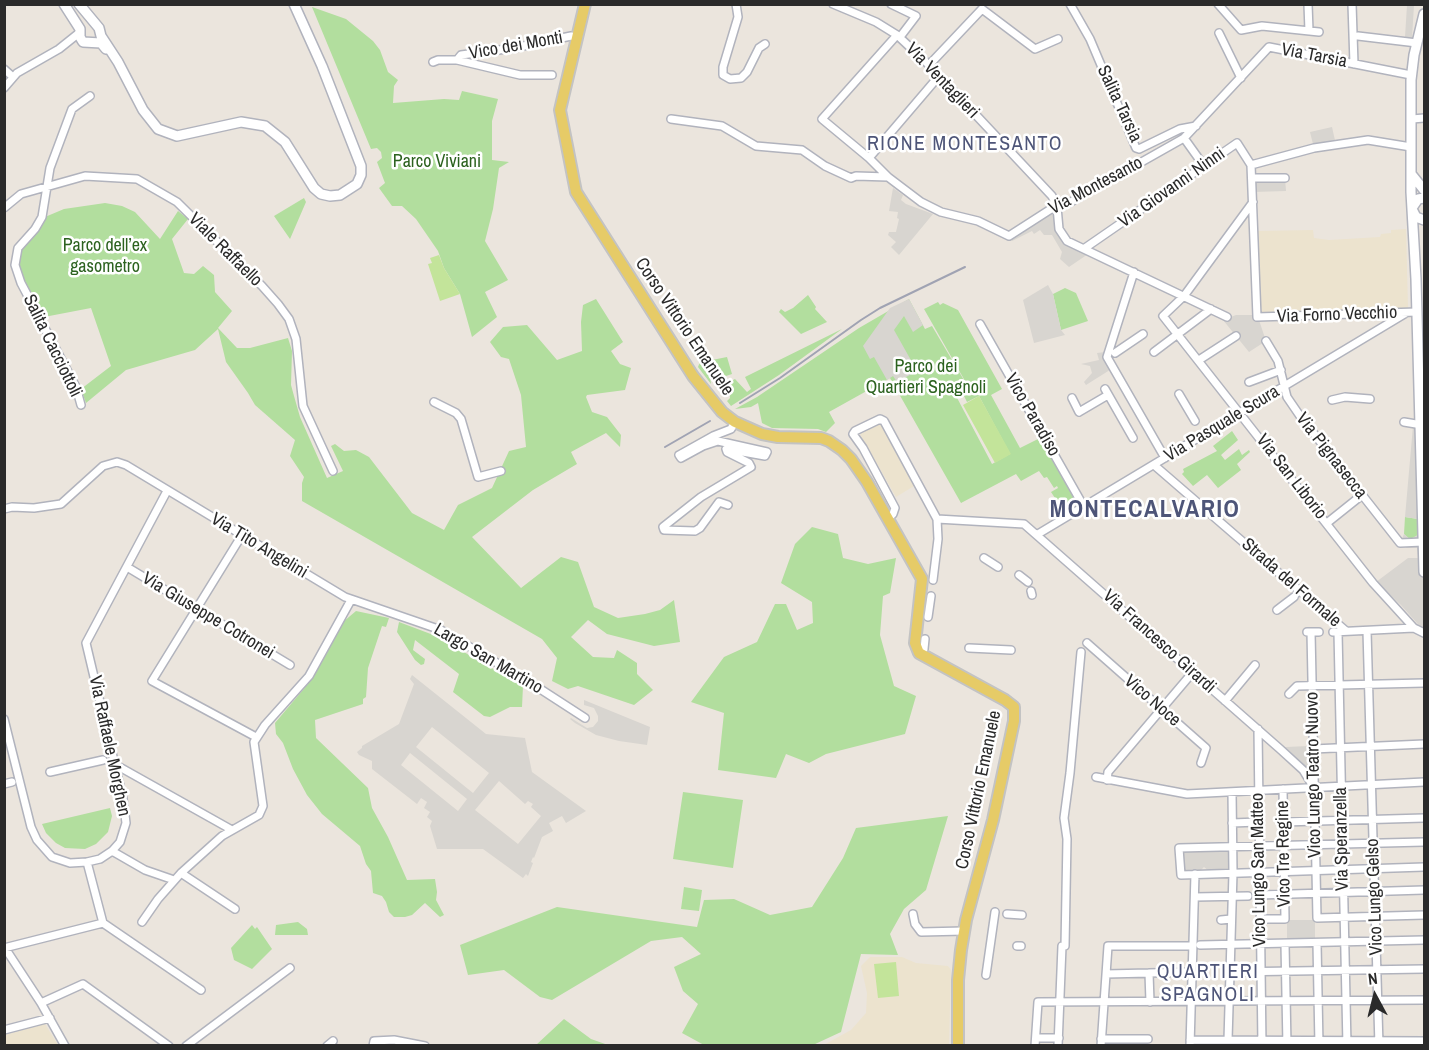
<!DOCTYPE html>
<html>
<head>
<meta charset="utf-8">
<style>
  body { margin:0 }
  #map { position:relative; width:1429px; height:1050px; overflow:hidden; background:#ebe5dd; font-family:"Archivo Narrow",sans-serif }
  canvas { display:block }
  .frame { position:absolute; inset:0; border:6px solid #2a2a2a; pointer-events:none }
  .north { position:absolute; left:1345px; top:966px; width:60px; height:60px; -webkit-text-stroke:4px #fff; paint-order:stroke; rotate:353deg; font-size:16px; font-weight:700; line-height:24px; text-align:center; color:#2a2a2a }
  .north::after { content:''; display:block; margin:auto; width:21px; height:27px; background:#2a2a2a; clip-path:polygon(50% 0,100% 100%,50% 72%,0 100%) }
</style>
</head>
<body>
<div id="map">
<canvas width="1429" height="1050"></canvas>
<div class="frame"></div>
<div class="north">N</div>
</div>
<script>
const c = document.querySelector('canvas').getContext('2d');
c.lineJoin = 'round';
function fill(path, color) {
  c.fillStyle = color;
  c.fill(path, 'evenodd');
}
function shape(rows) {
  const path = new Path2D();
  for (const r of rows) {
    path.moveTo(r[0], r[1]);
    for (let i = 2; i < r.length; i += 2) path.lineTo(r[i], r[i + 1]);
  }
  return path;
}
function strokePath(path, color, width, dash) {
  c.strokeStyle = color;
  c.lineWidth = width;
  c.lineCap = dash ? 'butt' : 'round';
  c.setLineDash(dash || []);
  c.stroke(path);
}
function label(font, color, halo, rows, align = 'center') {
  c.font = font + ' "Archivo Narrow",sans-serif';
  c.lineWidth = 5;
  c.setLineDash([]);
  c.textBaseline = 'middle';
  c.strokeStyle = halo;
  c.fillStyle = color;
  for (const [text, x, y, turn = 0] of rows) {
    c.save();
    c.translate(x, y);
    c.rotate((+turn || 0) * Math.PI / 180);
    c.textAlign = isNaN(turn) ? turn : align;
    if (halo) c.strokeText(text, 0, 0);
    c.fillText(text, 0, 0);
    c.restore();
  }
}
const education = shape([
  [1406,229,1408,308,1259,313,1258,231,1313,230,1314,238,1329,240,1380,237,1381,234,1391,233,1391,230],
  [880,423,914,486,896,497,860,434],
  [870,957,902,957,916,963,948,966,951,970,949,1045,822,1046,851,1030,866,1013,867,993,861,966],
  [45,1024,58,1045,5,1045,5,1035]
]);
const green = shape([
  [312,7,346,19,373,41,380,50,388,72,398,80,394,86,393,103,444,99,459,100,462,91,498,99,492,121,492,160,509,162,499,168,493,209,485,241,508,280,485,292,497,317,472,337,460,294,444,268,438,251,416,219,402,206,392,206,379,188,385,183,377,162,382,158,381,152,377,148,371,149],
  [304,198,306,202,290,239,274,216],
  [105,203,122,206,135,212,160,239,178,211,188,219,172,239,184,273,194,274,203,266,214,275,215,292,232,311,218,328,237,348,250,348,288,338,292,351,291,385,294,396,300,417,327,478,343,471,331,446,335,444,344,451,356,450,369,457,412,513,444,530,458,505,492,488,509,451,526,447,521,395,509,359,501,357,490,342,503,327,527,325,557,360,582,351,581,322,583,305,596,299,623,342,611,351,620,364,631,368,625,390,587,395,586,397,592,412,607,417,621,435,620,447,606,433,571,452,577,464,533,490,472,537,521,588,561,557,578,562,594,607,618,618,645,614,660,610,674,600,680,642,654,646,607,634,588,620,571,637,593,657,614,658,617,650,637,663,637,674,653,690,634,705,578,686,568,689,552,681,557,658,542,639,302,501,302,483,304,477,290,456,295,440,255,405,248,393,226,362,218,329,195,350,126,370,86,403,81,389,111,366,91,308,44,317,25,281,18,262,20,249,45,217,64,209],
  [1065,288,1076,293,1088,321,1061,330,1053,294],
  [808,295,816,307,815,309,827,322,801,334,779,312,781,309,785,312,793,308],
  [909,299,925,329,932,326,968,387,955,394,992,464,1010,454,979,396,967,402,962,392,969,388,924,309,938,302,940,305,943,303,958,310,1002,389,991,395,1020,448,1040,438,1075,500,1061,507,1051,492,1058,488,1057,486,1054,488,1047,477,1044,478,1039,471,1021,481,1016,474,961,503,890,378,829,412,835,423,826,432,818,429,772,428,762,423,758,403,751,407,735,409,757,397,859,328],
  [842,329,779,375,731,406,727,401,730,398,729,382,735,379,747,392,751,389,745,377],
  [702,357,707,361,727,357,732,374,726,376,713,365,709,369,711,384,698,367],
  [1232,431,1238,440,1221,455,1225,460,1239,449,1242,455,1249,450,1250,452,1237,464,1241,470,1218,488,1207,475,1193,486,1182,474,1184,472,1183,469,1217,451,1213,446],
  [1405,517,1418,519,1418,535,1410,540,1404,534],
  [812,527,838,534,843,558,868,564,896,558,890,593,883,596,880,635,894,686,916,696,905,734,826,754,809,763,786,754,776,778,718,770,724,713,691,702,724,657,757,642,775,604,786,604,797,630,813,623,812,602,781,583,795,544],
  [356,611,389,618,386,627,382,626,368,668,366,697,363,699,363,704,315,720,316,738,368,788,372,808,388,837,407,880,435,879,437,892,436,900,444,915,440,917,425,903,412,915,405,917,394,917,389,912,386,902,382,896,373,893,371,871,366,864,360,846,322,814,307,795,293,769,283,743,276,734,275,723,307,685,343,622],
  [399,622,436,636,523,686,522,707,510,707,490,717,484,716,453,692,459,674,415,640,413,650,425,659,424,664,421,665,415,660,397,632],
  [683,792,743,800,733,868,673,859],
  [110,808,112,816,108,832,96,844,85,849,65,848,56,843,46,833,42,824],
  [948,816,926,890,904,909,890,934,898,955,861,954,841,1032,813,1045,704,1045,682,1033,698,1004,683,991,674,967,701,954,682,937,651,941,552,1000,540,997,504,970,468,975,460,945,557,907,697,927,704,900,734,899,770,915,812,907,843,858,856,828],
  [684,887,702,890,699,911,681,909],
  [298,922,307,929,308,935,275,935,276,925],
  [252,925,255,929,257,927,272,949,252,969,234,960,231,948],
  [564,1019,591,1039,608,1045,536,1045]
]);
const pitch = shape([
  [439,255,444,268,460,294,440,301,428,264,432,263,430,258],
  [979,396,1011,454,995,463,963,405],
  [896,962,899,996,878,998,874,964]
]);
const plaza = shape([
  [1407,5,1414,5,1412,38,1405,37],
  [1332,127,1336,145,1314,148,1310,132],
  [1252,178,1285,178,1286,191,1253,192],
  [893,188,903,195,901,200,906,204,933,214,899,255,891,247,896,242,888,235,889,232,896,232,899,219,897,218,898,212,889,211],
  [1051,209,1058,218,1062,236,1091,252,1069,267,1060,259,1062,252,1052,235,1044,235,1040,230,1034,234,1032,231,1012,241,1009,236],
  [1048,285,1053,294,1061,330,1065,335,1034,343,1023,300],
  [909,299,923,325,913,332,904,316,894,330,917,371,897,382,893,376,887,380,874,357,870,359,863,346,890,308],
  [1236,315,1254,315,1259,320,1266,341,1249,352,1223,320],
  [1105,352,1113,368,1086,385,1084,382,1092,373,1090,366,1081,364,1099,360,1097,353],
  [1415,425,1418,519,1405,517,1413,426],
  [1422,516,1424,516,1424,631,1401,605,1376,582,1408,558,1418,558,1417,548,1407,548,1400,543,1404,534,1410,539,1418,535],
  [412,675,486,734,525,738,532,772,586,811,566,823,562,816,549,823,553,831,542,837,534,858,533,857,531,862,533,863,528,876,526,874,523,878,483,849,437,849,430,826,432,821,427,817,430,812,424,808,427,802,421,798,417,804,372,769,372,761,359,755,357,752,362,748,362,746,399,724,414,684,410,679],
  [432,727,489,773,473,793,416,747],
  [410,753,467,799,458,811,401,765],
  [499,781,525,804,528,801,533,804,531,807,541,816,518,844,475,810],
  [584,700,650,727,647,745,619,741,596,735,575,723,570,719,571,718,587,728,593,727,598,721,598,716,594,708,584,705],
  [1309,746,1309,781,1280,749,1286,747],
  [1183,850,1229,850,1229,871,1210,872,1204,867,1199,872,1195,872,1195,870,1187,870,1186,873,1183,873],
  [1287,920,1315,920,1315,942,1287,942]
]);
const street = shape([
  [736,4,738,17,723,67,723,75,730,79,741,78,747,72,759,48,765,44],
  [833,4,876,22,897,35,929,65,1052,196,1057,207,1059,229,1067,241,1227,317],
  [891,4,916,16,900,37],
  [1070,4,1090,39,1136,148,1139,149,1180,129,1196,126],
  [1218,4,1241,30,1262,26,1319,32],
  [1308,4,1309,31],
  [1352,4,1354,64],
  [1219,33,1241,78],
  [897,35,822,119,869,158,888,177,921,202,941,212,978,221,1009,236,1051,209,1069,203,1184,138,1269,47,1411,75],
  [1358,36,1417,43],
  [457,60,461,55,514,48,571,36,577,37],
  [433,62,438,60,457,60,520,75,552,75],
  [929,65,982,9,1035,49,1058,39],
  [4,69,13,77],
  [4,88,17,73,59,49,79,33],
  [671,119,722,126,756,146,802,150,825,166,851,178,856,176,888,177],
  [1412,119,1424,118],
  [1184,138,1204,166],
  [869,158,939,76],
  [1251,165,1314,148,1368,140,1411,147],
  [1252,178,1285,178],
  [1253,202,1184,296,1163,316,1373,583,1414,628,1424,633],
  [4,208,21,194,85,176,137,179,177,202,262,286,278,304,289,319,296,339,303,406,333,471],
  [1085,248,1237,143,1251,165,1257,317,1417,312],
  [1134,272,1107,357,1165,458],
  [980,324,1084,507],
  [1266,341,1278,361,1287,397,1300,416,1400,543,1423,542],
  [1154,352,1211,309],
  [1115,353,1143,334],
  [1199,360,1236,336],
  [1249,382,1281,370],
  [1105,389,1133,438],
  [1179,394,1195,421],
  [1072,398,1079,412,1108,395],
  [1332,400,1345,397,1370,399],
  [434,402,456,413,461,419,478,477,501,471],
  [81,405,76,387,21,283,15,265,18,248,35,229,42,217,50,168,72,109,90,96],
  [1404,422,1422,425],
  [1154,465,1346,631],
  [728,505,719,502,700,528,695,531,664,530,663,527,701,497,751,467,749,463,727,452,726,449,765,456,767,452,718,441,703,446,681,458,679,455,713,436,731,429,735,422],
  [4,509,12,507,34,508,61,504,103,466,117,462,126,465,345,597,441,630,531,683,585,718],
  [888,518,893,514,895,508,863,448,853,434,855,431,880,419,884,421,937,519,938,539,933,580],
  [937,519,1024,524,1280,749,1303,770,1314,788],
  [1327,523,1362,495],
  [1038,534,1406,313],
  [242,535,152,681,256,737],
  [984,558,998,567],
  [127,567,290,665],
  [1019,575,1028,582],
  [1031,591,1032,595],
  [1277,610,1294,597],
  [928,617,931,596],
  [1367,631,1379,1046],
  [1307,632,1319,632],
  [1311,632,1317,918,1424,915],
  [1333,632,1414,628],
  [1338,632,1347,1046],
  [1087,643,1206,748,1201,763],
  [969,648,1011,650],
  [924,649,925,639],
  [1289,694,1297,686,1424,683],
  [1225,701,1255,665],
  [4,719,31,827,37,840,52,857,70,863,87,862,100,859,112,851,120,842,126,823,123,799,86,643,167,491],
  [1258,729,1262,1046],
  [1313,749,1424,744],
  [116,765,232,830],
  [50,772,103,760],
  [1096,777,1187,794,1424,782],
  [1107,780,1108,772,1193,672],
  [4,784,12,782],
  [1283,822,1424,818],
  [1232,823,1258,822],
  [1424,842,1179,848,1181,875,1424,867],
  [112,851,145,870,174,880],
  [87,862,103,923,201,990],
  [181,873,235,909],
  [1259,895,1424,890],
  [1195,897,1248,896],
  [913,914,915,924,921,932,964,931],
  [1007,914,1022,915],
  [1260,919,1285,919,1283,789],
  [1221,920,1231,919],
  [142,922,158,899,181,873,222,836,259,815,263,806,254,742,265,725,309,676,351,600],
  [1317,943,1319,1046],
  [1285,944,1287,1046],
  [1200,945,1424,940],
  [1017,946,1021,946],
  [4,948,103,923],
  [5,948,41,1003,65,1046],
  [1230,972,1424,969],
  [1149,973,1150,1002],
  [1106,974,1192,972],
  [986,975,995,912],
  [41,1003,83,984,169,1046],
  [4,1030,50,1018],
  [1036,1038,1059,1038],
  [1101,1039,1148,1039],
  [1190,1040,1424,1041],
  [1228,1040,1233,873,1232,792],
  [186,1046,290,968],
  [327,1046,333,1041],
  [373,1046,374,1041,394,1040,425,1046],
  [1035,1046,1038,1002,1424,1000],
  [1058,1046,1062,946,1065,946,1067,839,1064,818,1070,773,1081,652],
  [1101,1046,1108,946,1193,946],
  [1190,1046,1195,874]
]);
const secondary = shape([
  [64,4,80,29,80,37,83,42,101,43,106,49],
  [79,4,99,28,101,36,118,62,143,110,158,129,177,136,241,122,265,126,285,142,314,188,321,194,330,196,340,195,357,184,361,175,361,166,322,66,294,4],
  [1424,14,1414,55,1411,80,1411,192,1416,279,1424,572],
  [1412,175,1424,190],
  [1412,208,1418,199,1424,198],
  [1413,211,1416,217,1424,220]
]);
const primary = shape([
  [585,4,560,110,576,192,693,376,722,412,735,422,762,434,778,437,821,438,829,441,842,450,851,459,867,482,922,579,915,643,919,653,1005,700,1014,707,1014,721,993,820,966,920,961,950,958,980,958,1046]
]);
const rail = shape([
  [740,403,780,378,861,320,880,308,965,267],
  [665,447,710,421]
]);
const streetNames = [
  ["Vico dei Monti",516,46,-10],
  ["Via Tarsia",1314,56,11],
  ["Via Ventaglieri",942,81,46],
  ["Salita Tarsia",1119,104,65],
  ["Via Montesanto",1096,186,-28],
  ["Via Giovanni Ninni",1172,188,-35],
  ["Viale Raffaello",225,250,45],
  ["Via Forno Vecchio",1337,315,-2],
  ["Corso Vittorio Emanuele",684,327,56],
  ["Salita Cacciottoli",52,346,64],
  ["Vico Paradiso",1032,415,60],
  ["Via Pasquale Scura",1222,424,-31],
  ["Via Pignasecca",1331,456,52],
  ["Via San Liborio",1291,477,52],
  ["Via Tito Angelini",259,546,31],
  ["Strada del Formale",1291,583,41],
  ["Via Giuseppe Cotronei",208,616,31],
  ["Via Francesco Girardi",1159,642,42],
  ["Largo San Martino",488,659,30],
  ["Vico Noce",1152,701,41],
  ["Via Raffaele Morghen",109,746,78],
  ["Vico Lungo Teatro Nuovo",1314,775,-91],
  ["Corso Vittorio Emanuele",979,790,-78],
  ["Via Speranzella",1342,839,-91],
  ["Vico Tre Regine",1284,854,-91],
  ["Vico Lungo San Matteo",1259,870,-91],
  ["Vico Lungo Gelso",1375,897,-92]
];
const parkNames = [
  ["Parco Viviani",437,162],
  ["Parco dell’ex",105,246],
  ["gasometro",105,267],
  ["Parco dei",926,367],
  ["Quartieri Spagnoli",926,388]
];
const neighbourhoodNames = [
  ["RIONE MONTESANTO",965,145],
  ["QUARTIERI",1208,973],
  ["SPAGNOLI",1208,996]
];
const districtNames = [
  ["MONTECALVARIO",1145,511]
];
fill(education, '#ece3ce');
fill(green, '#b2de9e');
fill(pitch, '#c3e49a');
fill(plaza, '#d8d5d0');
strokePath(street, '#b1b3bd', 10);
strokePath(secondary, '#b1b3bd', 12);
strokePath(primary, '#c3c3c3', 14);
strokePath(street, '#fff', 7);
strokePath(secondary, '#fff', 9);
strokePath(primary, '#e6cb67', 10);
strokePath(rail, '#a0a3b3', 2);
label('18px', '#2a2a2a', '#fff', streetNames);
label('18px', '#2c621f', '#fff', parkNames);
c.letterSpacing = '1.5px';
label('20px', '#4e5578', '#fff', neighbourhoodNames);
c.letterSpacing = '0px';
c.letterSpacing = '1.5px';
label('bold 24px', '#4e5578', '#fff', districtNames);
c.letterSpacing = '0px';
</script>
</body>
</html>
